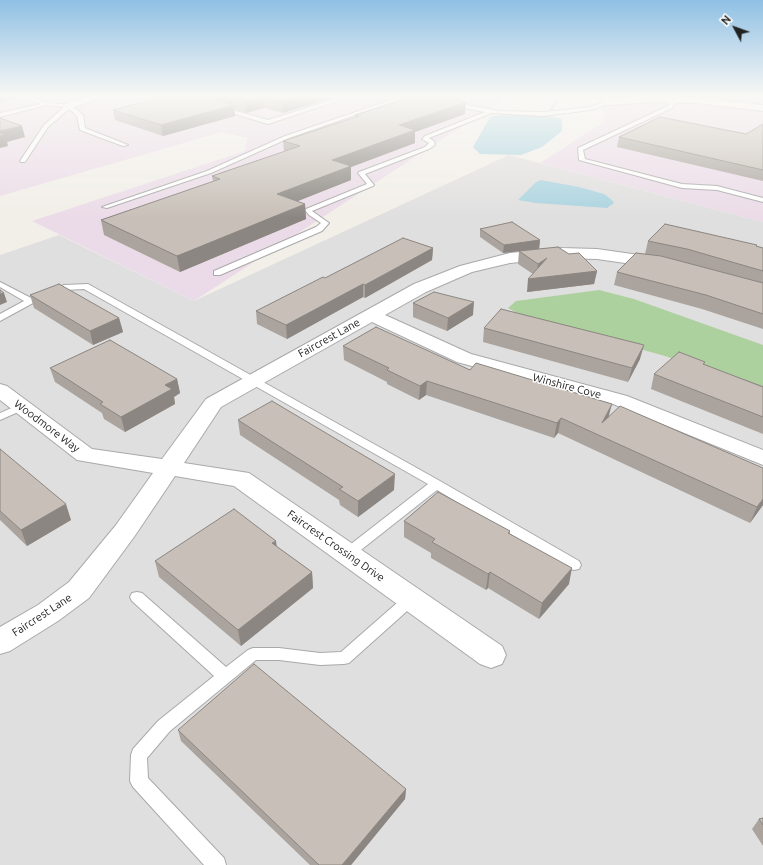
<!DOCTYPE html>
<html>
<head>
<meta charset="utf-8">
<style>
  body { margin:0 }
  #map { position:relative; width:763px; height:865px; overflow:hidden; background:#f2efe9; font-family:Ubuntu,sans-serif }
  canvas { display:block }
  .north { position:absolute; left:715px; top:8px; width:40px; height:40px; -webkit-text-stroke:3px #fff; paint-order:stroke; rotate:311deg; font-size:11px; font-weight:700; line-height:16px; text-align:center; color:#222 }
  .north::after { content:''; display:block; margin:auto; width:14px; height:18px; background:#222; clip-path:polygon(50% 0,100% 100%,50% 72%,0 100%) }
</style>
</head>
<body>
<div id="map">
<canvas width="763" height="865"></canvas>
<div class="north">N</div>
</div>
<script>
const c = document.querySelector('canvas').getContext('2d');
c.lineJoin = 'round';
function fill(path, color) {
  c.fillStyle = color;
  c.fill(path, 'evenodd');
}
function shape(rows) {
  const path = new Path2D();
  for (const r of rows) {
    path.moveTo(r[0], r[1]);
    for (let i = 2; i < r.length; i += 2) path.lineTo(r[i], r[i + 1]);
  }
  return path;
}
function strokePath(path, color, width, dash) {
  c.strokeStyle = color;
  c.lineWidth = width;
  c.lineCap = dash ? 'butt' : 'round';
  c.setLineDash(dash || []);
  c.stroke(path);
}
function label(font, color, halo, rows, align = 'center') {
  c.font = font + ' Ubuntu,sans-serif';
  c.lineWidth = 3;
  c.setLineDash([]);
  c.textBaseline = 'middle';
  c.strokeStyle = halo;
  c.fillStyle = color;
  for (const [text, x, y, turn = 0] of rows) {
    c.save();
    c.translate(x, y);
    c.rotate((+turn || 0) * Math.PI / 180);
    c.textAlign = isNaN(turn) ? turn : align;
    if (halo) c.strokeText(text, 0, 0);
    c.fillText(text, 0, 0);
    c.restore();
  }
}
const residential = shape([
  [509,155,763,222,763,865,0,865,0,255,59,235,194,301]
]);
const industrial = shape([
  [0,97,507,97,194,301,32,221,245,151,247,138,222,132,0,196],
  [601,97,763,97,763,222,540,163,604,122]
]);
const forest = shape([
  [599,290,634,299,763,345,763,390,665,356,524,317,508,308,516,301]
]);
const water = shape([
  [499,115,545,115,562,119,562,131,542,147,521,155,480,154,473,147,490,117],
  [541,180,579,187,604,194,612,200,614,203,607,208,536,203,518,200,536,182]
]);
const stream = shape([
  [557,97,561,97,552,111,546,116,544,116,544,114,550,109,557,97]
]);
const lane = shape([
  [25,97,31,97,48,103,71,105,83,115,85,128,128,145,123,146,80,130,77,116,69,109,48,127,25,162,21,162,20,161,44,125,64,107,46,105,0,117,0,113,41,104,25,97],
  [342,97,349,97,268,124,219,109,222,107,268,120,342,97],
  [400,97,417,97,404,98,289,138,211,173,107,208,102,207,207,171,285,136,400,97],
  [458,97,467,97,472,99,462,104,499,111,543,112,590,107,605,101,605,99,607,97,612,97,610,99,610,103,591,110,543,116,492,113,429,138,434,141,435,145,429,149,365,174,374,185,373,186,312,211,329,223,322,231,220,275,214,275,214,271,316,227,321,223,309,215,305,210,306,209,367,184,358,173,359,172,425,147,429,143,422,139,425,136,485,112,449,105,449,103,456,103,465,99,458,97],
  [672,99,676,100,672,108,583,150,585,159,682,184,717,186,763,198,763,202,717,190,682,188,579,160,578,148,668,106,672,99],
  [0,282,31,298,64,285,88,284,440,481,579,561,581,565,579,569,574,570,569,569,437,490,352,557,347,559,342,557,340,554,342,551,428,484,84,289,65,290,33,303,0,321,0,314,24,301,0,287,0,282],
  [21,404,25,405,26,407,25,409,0,420,0,413,21,404],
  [137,592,142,593,226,667,248,650,253,648,279,648,320,653,341,652,406,595,411,593,416,595,418,599,416,603,349,663,344,664,320,665,279,660,256,660,170,731,147,758,148,778,224,858,226,865,204,865,133,787,130,781,131,755,133,749,158,721,214,676,132,601,130,597,132,593,137,592]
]);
const street = shape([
  [84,97,98,97,96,99,73,108,69,109,64,106,65,104,84,97],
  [640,97,696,97,763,105,763,111,696,103,652,102,608,105,603,102,608,99,640,97],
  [561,248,597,249,660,258,666,260,668,263,666,266,660,268,597,259,561,258,510,263,472,272,426,292,385,315,471,354,627,396,763,450,763,465,613,404,457,362,372,322,221,407,184,463,249,473,502,646,506,655,502,664,491,668,480,664,234,486,175,476,134,537,89,598,58,621,10,651,0,654,0,627,38,605,69,582,116,525,153,473,77,460,0,400,0,384,7,386,92,449,162,459,206,399,414,284,460,266,510,253,561,248]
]);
const wall = shape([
  [163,97,335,97,283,113,264,108,246,113,234,109,235,116,163,136,115,120,113,110],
  [465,114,415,132,415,143,351,167,351,180,297,201,305,204,306,219,180,272,104,235,101,220,213,181,212,176,284,152,283,141,355,118,355,115],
  [763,124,763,181,617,147,619,137,746,134],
  [480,229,540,240,539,249,522,251,597,271,594,284,527,292,533,274,518,264,519,251,503,253,480,237],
  [648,241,756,246,763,248,763,329,702,309,614,285,617,272,645,254],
  [433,248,432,260,365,298,363,297,287,339,257,324,256,311,325,278],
  [30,295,119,318,123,332,93,345,34,308],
  [413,303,473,315,447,331,413,317],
  [484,328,640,359,628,382,483,342],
  [343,346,470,370,609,416,763,505,750,523,558,433,554,438,426,395,419,400,387,384,387,382,344,360],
  [705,362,704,365,763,386,763,434,651,389,654,374],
  [50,368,177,379,180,393,174,397,175,404,125,432,104,419,102,413,55,382],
  [238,420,394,490,358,517,340,505,339,500,240,435],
  [0,449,71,520,27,546,0,520],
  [404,521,510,531,510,534,569,584,539,619,488,588,486,590,431,558,431,553,404,537],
  [277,547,312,572,313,588,241,646,159,577,155,561],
  [178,730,406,789,405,799,351,865,310,865,181,741],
  [763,818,763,846,752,829,759,819]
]);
const shadedWall = shape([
  [0,97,20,97,0,102],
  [220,97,253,97,231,99,232,104,217,108,215,98],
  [263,97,264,108,246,113,245,102],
  [301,97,335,97,283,113,282,102],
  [466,102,465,114,415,132,415,143,351,167,351,180,278,209,277,194,332,160,399,125],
  [234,105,235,116,163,136,161,125],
  [22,126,25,137,7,142,8,146,0,148,0,131],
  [305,204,306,219,180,272,177,256],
  [540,240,539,249,503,253,504,245],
  [433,248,432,260,365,298,365,285],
  [547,258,536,277,538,264],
  [597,271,594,284,527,292,528,279],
  [363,284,363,297,287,339,286,325],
  [4,293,7,302,0,305,0,294],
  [474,302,473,315,447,331,448,318],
  [119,318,123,332,93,345,90,331],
  [644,345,640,359,628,382,632,368],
  [177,379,180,393,174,397,175,404,125,432,121,417,165,385],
  [427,381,426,395,419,400,420,386],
  [612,404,608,419,602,423],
  [561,418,558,433,554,438,557,423],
  [395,474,394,490,358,517,358,501],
  [763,499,763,505,750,523,757,507],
  [66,504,71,520,27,546,21,530],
  [276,541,278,556,272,543],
  [572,568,569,584,539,619,542,603],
  [312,572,313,588,241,646,238,630],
  [490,572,488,588,486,590,488,574],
  [406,789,405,799,351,865,342,865]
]);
const building = shape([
  [163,97,220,97,215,98,216,100,234,105,161,125,113,110,163,97],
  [237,97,301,97,282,102,263,97,245,102,231,99,237,97],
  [413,97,443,97,466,102,399,125,415,130,332,160,351,166,277,194,305,204,177,256,101,220,220,179,212,176,300,146,283,141,359,116,355,115,413,97],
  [660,117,746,134,763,124,763,170,619,137,660,117],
  [0,118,22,126,0,131,0,118],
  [0,133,5,134,0,136,0,133],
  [512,222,540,240,504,245,480,229,512,222],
  [665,224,757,245,756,246,763,248,763,271,687,249,648,241,665,224],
  [403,238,433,248,365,285,363,284,286,325,256,311,323,277,325,278,403,238],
  [558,247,569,254,579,253,597,271,528,279,547,258,538,264,519,251,558,247],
  [636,253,661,256,763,283,763,314,706,295,617,272,636,253],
  [59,284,119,318,90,331,30,295,59,284],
  [0,290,4,293,0,294,0,290],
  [434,292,474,302,448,318,413,303,434,292],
  [501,309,644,345,632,368,484,328,501,309],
  [376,327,470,370,476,363,612,404,602,423,620,406,763,468,763,499,757,507,561,418,557,423,427,381,420,386,387,370,389,368,343,346,376,327],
  [110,340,177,379,165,385,172,389,121,417,100,404,103,402,50,368,110,340],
  [679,352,705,362,703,364,763,387,763,417,654,374,679,352],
  [272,401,395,474,358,501,339,489,343,487,238,420,272,401],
  [0,449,66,504,21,530,0,511,0,449],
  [438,492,510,531,508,533,572,568,542,603,490,572,488,574,432,542,435,539,404,521,438,492],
  [234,509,276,541,272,543,312,572,238,630,155,561,234,509],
  [254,664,406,789,342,865,319,865,178,730,254,664],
  [763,818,763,825,759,819,763,818]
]);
const streetNames = [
  ["Faircrest Lane",329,338,-29],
  ["Winshire Cove",567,386,15],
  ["Woodmore Way",47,426,37],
  ["Faircrest Crossing Drive",336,546,35],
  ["Faircrest Lane",42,615,-33]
];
fill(residential, '#e0dfdf');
fill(industrial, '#ebdbe8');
fill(forest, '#add19e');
fill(water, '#aad3df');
fill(stream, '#aad3df');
strokePath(lane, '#a9a9a9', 2);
strokePath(street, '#a9a9a9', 2);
fill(lane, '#fff');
fill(street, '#fff');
fill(wall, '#aba49e');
fill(shadedWall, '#8b8681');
fill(building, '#c7bfb8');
strokePath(building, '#8b8681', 1);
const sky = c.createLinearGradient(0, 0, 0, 218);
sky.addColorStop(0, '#8fc0e4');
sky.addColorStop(0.44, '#f9f8f5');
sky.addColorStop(1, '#f9f8f500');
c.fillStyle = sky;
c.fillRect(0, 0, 763, 218);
label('11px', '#222', '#fff', streetNames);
</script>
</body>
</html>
